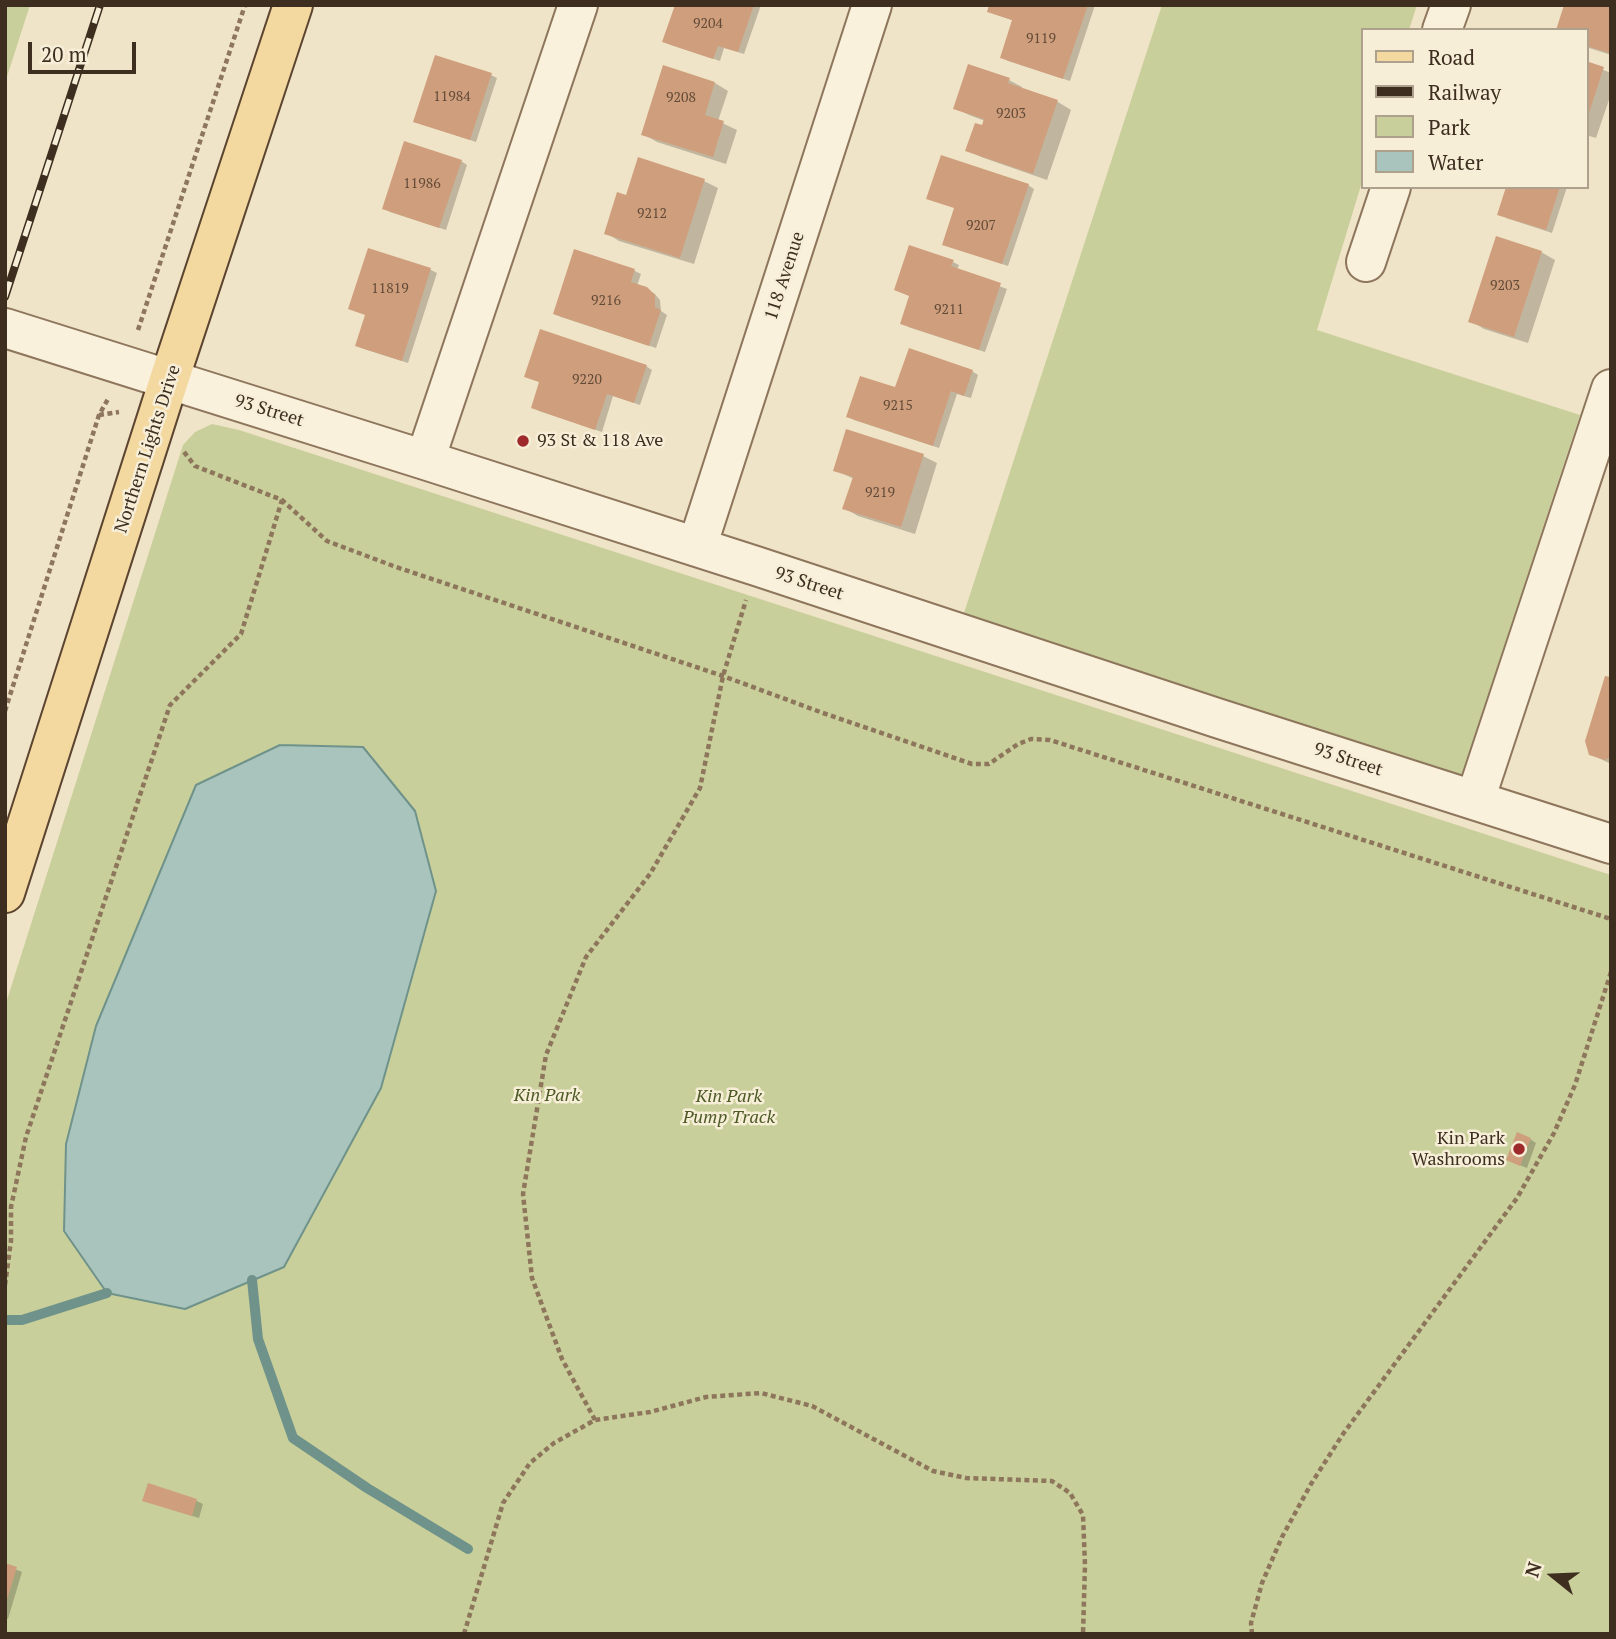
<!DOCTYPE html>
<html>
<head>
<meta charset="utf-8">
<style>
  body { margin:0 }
  #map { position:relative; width:1616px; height:1639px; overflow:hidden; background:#f0e4c8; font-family:"PT Serif",serif }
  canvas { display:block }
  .frame { position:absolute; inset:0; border:7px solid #3d2e20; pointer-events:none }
  .legend { position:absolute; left:1361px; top:28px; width:228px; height:161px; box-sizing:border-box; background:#f7eed8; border:2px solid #ada18e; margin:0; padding:9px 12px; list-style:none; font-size:21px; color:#3d2e20 }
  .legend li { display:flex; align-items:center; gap:14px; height:35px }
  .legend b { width:35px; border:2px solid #ada18e }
  .north { position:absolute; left:1518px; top:1541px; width:70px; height:70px; -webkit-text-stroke:5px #f7eed8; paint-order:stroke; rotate:288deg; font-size:19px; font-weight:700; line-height:28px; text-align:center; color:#3d2e20 }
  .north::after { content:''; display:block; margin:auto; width:24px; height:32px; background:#3d2e20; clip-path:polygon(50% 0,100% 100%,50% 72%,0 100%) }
  .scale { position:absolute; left:28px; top:42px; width:108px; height:32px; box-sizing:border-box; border:4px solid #3d2e20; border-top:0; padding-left:9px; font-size:21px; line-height:24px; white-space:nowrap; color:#3d2e20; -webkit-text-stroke:5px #f7eed8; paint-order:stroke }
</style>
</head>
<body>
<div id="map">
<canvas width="1616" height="1639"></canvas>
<div class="frame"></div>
<ul class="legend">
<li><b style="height:9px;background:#f3d9a0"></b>Road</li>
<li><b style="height:9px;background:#3d2e20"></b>Railway</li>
<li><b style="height:19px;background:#c9cf9b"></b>Park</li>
<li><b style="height:19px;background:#a9c4bc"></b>Water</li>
</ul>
<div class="north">N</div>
<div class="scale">20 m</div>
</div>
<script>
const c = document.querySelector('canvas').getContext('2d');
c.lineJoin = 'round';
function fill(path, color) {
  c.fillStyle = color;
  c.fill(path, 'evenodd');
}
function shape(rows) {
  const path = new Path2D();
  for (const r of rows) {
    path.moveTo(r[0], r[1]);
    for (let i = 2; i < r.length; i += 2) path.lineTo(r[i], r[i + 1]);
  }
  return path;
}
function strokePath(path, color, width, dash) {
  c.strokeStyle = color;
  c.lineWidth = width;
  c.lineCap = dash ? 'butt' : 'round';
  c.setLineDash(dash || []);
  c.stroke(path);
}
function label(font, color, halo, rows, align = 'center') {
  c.font = font + ' "PT Serif",serif';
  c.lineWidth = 5;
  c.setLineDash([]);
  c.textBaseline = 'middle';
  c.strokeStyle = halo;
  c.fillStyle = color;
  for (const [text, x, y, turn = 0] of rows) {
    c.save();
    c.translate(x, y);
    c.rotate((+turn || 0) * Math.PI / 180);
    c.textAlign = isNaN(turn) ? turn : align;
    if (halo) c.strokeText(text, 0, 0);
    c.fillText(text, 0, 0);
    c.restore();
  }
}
const green = shape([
  [5,5,30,5,5,83],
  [1162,5,1417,5,1409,30,1362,30,1362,182,1317,330,1580,415,1461,777,962,619],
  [212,424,239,430,1611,875,1611,1634,5,1634,5,1006,183,445,195,432]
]);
const water = shape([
  [280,745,363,747,415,811,436,891,381,1088,284,1267,185,1309,107,1293,64,1231,66,1144,96,1026,196,785,280,745]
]);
const shadow = shape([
  [677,5,761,5,744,54,724,48,720,61,671,45,664,41],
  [991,5,1095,5,1070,81,1008,61,1002,57,1014,21,995,14],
  [1611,5,1611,55,1586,47,1586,30],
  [1586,63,1611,73,1611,94,1596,138,1586,135],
  [664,67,715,83,728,91,718,121,737,130,726,164,657,142,643,134],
  [491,75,497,78,476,142,421,124],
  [1009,80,1022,87,1022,90,1058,102,1071,110,1047,180,981,157,967,150,983,127,985,121,969,115,955,108],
  [461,161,467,165,446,230,390,212,384,208],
  [704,181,718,188,694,264,619,241,606,233,627,197],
  [1028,185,1034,189,1008,266,950,247],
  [1508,187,1567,187,1552,233,1506,218],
  [911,247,953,262,959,265,957,270,1007,289,985,352,908,327,911,296],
  [369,250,431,270,437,273,408,363,364,349,357,346,367,315],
  [575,251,635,271,641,274,637,286,654,293,660,300,661,311,667,315,656,348,561,317,555,314],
  [1541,252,1555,260,1528,343,1484,329,1471,321],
  [646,366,652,370,640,405,613,396,602,432,539,411,533,407,541,383,526,376],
  [972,371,978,375,971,398,957,394,939,448,854,420,848,416,896,389],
  [848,431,923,456,937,463,915,534,858,516,844,508,854,479,835,470],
  [1611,679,1611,764,1590,754],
  [1530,1139,1536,1143,1527,1168,1514,1163],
  [149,1486,197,1501,203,1504,199,1518,151,1503],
  [5,1565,22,1572,8,1619,5,1618]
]);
const stream = shape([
  [252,1280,258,1339,293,1438,367,1488,468,1549],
  [5,1320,22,1320,107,1293]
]);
const building = shape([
  [675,5,754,5,738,52,718,46,713,59,662,42],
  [989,5,1088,5,1063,79,1000,58,1012,20,987,12],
  [1564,5,1611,5,1611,47,1609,53,1586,46,1586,30,1556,30],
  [435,55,492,73,470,140,413,122],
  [1586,61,1604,67,1587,119,1586,119],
  [968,64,1010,78,1008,83,1058,100,1033,174,965,151,975,123,982,125,984,119,953,109],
  [663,65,715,82,705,115,724,121,713,157,641,135],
  [404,141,462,160,439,228,382,209],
  [941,155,1029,184,1002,264,942,245,954,208,926,199],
  [638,157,705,179,680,258,604,234,617,192,626,195],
  [1506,187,1560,187,1546,230,1497,215],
  [1496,236,1542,251,1514,337,1468,322],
  [909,245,954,260,951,266,1001,283,979,350,900,324,909,296,894,290],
  [368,248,431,268,402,361,355,346,365,315,348,309],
  [574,249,635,269,631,282,647,287,655,295,655,307,661,310,649,346,553,314],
  [540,329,647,365,634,403,607,394,595,430,531,408,539,382,524,377],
  [909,348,973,370,964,396,951,391,933,446,846,417,860,376,895,387],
  [846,429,924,454,901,527,842,509,853,477,833,471],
  [1605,676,1611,677,1611,757,1605,760,1589,755,1585,741],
  [1517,1132,1531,1138,1520,1166,1506,1160],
  [148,1483,197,1499,192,1516,142,1501],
  [5,1563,17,1567,6,1603,5,1603]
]);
const path = shape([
  [138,330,245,5],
  [99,415,119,412],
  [184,452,195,466,282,500,327,541,396,567,723,676,823,713,972,764,989,764,1018,744,1031,739,1050,740,1611,919],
  [5,711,99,415,108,399],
  [5,1285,11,1241,11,1207,26,1137,170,705,241,634,282,500],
  [595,1420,562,1359,532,1278,523,1194,546,1055,586,957,650,874,700,788,723,676,746,600],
  [464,1634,503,1503,530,1463,554,1443,595,1420,650,1412,706,1397,761,1393,812,1406,933,1471,966,1478,1052,1481,1070,1493,1083,1515,1085,1565,1083,1634],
  [1252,1634,1251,1623,1262,1583,1282,1537,1311,1484,1343,1434,1517,1198,1554,1133,1575,1085,1611,972]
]);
const minor = shape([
  [1442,30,1451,5],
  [1366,262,1391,187],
  [5,328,425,460,756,566,1217,718,1611,844],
  [425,460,578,5],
  [697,547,872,5],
  [1475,800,1611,389]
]);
const major = shape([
  [5,893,169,380,293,5]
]);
const rail = shape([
  [5,297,100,5]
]);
const markers = [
  [523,441,7,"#9e2a2b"],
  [1519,1149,7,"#9e2a2b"]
];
const numberNames = [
  ["9204",708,24],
  ["9119",1041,39],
  ["11984",452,97],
  ["9208",681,98],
  ["9203",1011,114],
  ["11986",422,184],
  ["9212",652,214],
  ["9207",981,226],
  ["9203",1505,286],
  ["11819",390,289],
  ["9216",606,301],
  ["9211",949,310],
  ["9220",587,380],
  ["9215",898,406],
  ["9219",880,493]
];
const streetNames = [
  ["118 Avenue",785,276,-72],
  ["93 Street",269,411,17],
  ["Northern Lights Drive",148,449,-72],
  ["93 Street",809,584,18],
  ["93 Street",1348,760,18]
];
const poiNames = [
  ["93 St & 118 Ave",537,441],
  ["Kin Park",1505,1139,"right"],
  ["Washrooms",1505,1160,"right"]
];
const parkNames = [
  ["Kin Park",547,1096],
  ["Kin Park",729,1097],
  ["Pump Track",729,1118]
];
fill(green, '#c9cf9b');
fill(water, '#a9c4bc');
strokePath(water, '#6f938a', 2);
fill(shadow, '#0003');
strokePath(stream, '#6f938a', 10);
fill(building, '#cf9f7d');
strokePath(minor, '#8d765c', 42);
strokePath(major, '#5b4430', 42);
strokePath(path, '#8d765c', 4.5, [5, 3.5]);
strokePath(minor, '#faf1dc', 38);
strokePath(major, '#f3d9a0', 38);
strokePath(rail, '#3d2e20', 8);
strokePath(rail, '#f7eed8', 5, [16]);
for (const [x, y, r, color] of markers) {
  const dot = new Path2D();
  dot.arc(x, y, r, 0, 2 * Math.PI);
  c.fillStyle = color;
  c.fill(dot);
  strokePath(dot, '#f7eed8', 2.5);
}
label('14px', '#624a37', null, numberNames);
label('18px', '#3d2e20', '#f7eed8', streetNames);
label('18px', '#3d2e20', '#f7eed8', poiNames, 'left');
label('italic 18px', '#4d5a26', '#f7eed8', parkNames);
</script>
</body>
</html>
